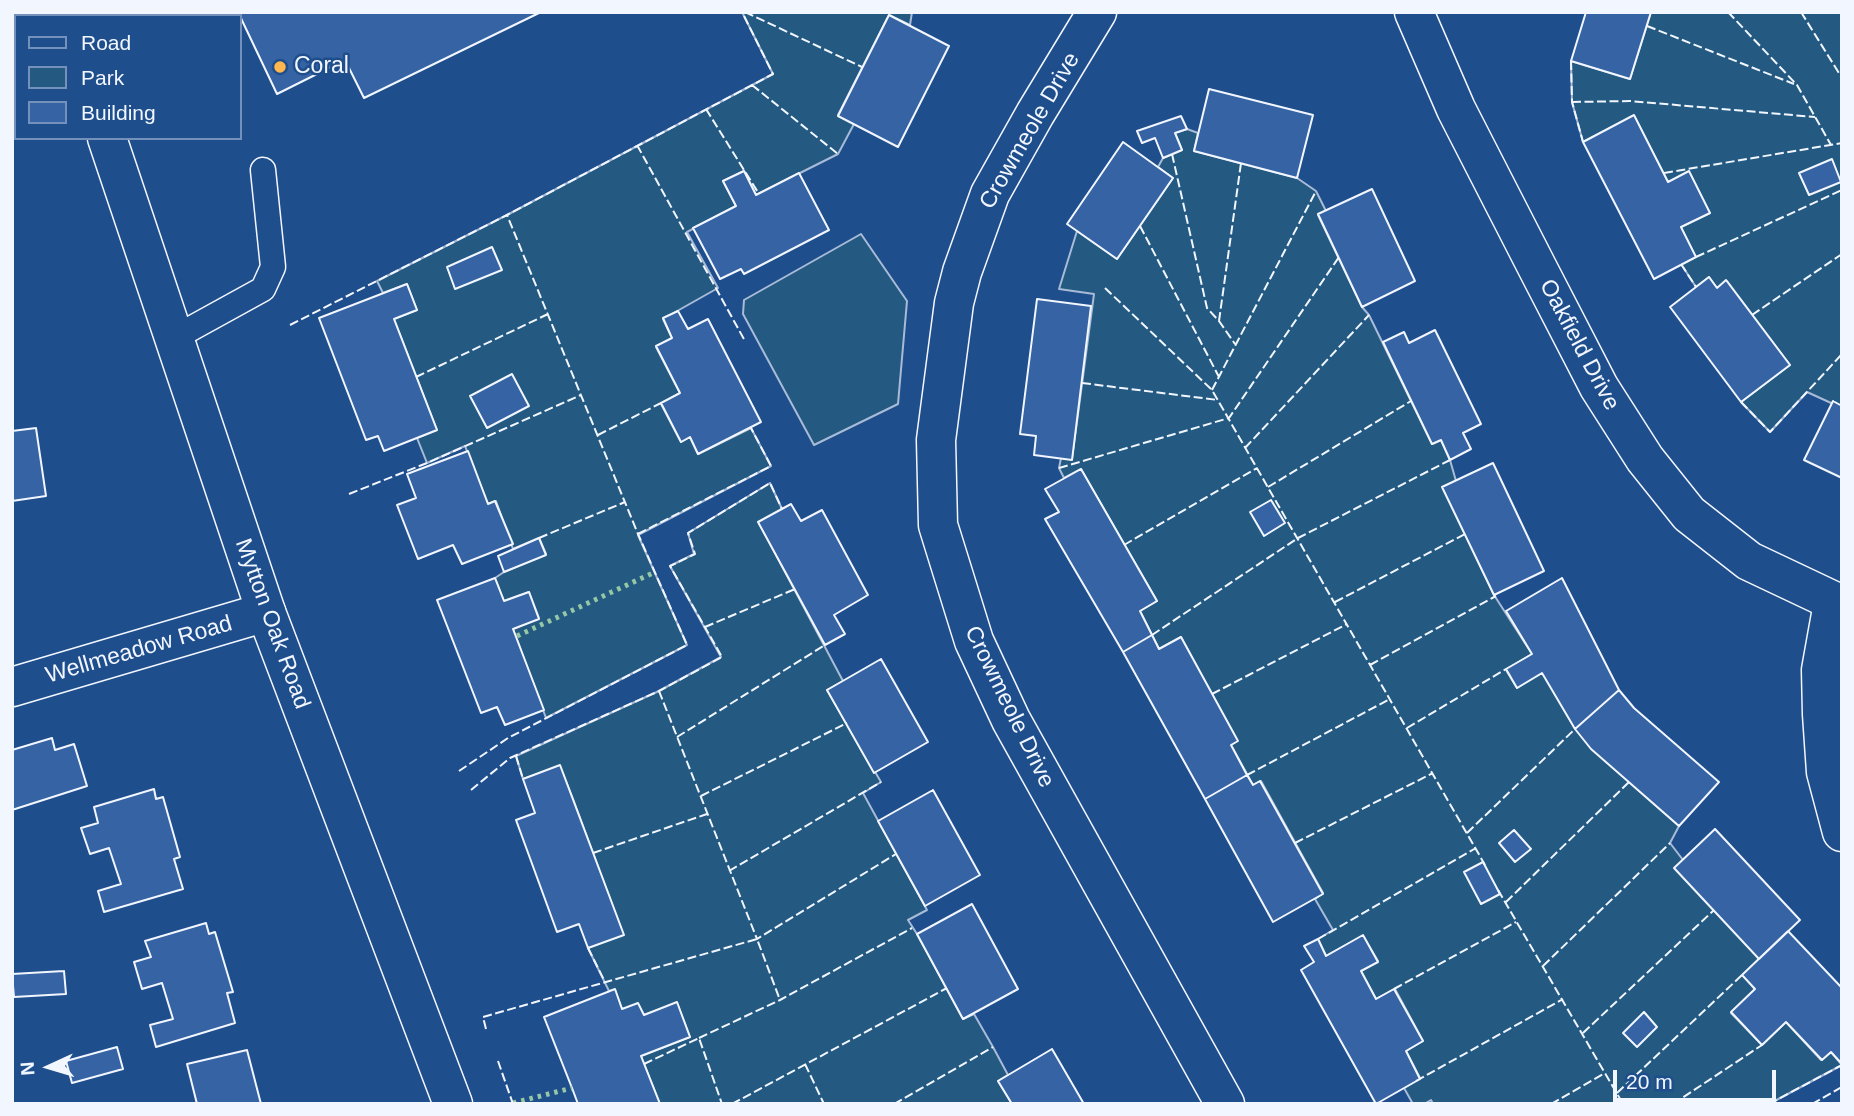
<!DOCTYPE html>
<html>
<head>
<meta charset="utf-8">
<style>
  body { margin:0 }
  #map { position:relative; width:1854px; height:1116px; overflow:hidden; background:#1f4e8c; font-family:Arial,sans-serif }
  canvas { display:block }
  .frame { position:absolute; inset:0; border:14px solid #f2f6ff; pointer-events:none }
  .legend { position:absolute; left:14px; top:14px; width:228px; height:126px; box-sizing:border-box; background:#1f4e8c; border:2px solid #7391ba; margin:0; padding:9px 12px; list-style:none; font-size:21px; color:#f2f6ff }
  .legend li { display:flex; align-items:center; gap:14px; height:35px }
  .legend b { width:35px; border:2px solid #7391ba }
  .north { position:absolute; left:14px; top:1032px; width:70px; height:70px; -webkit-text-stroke:5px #1f4e8c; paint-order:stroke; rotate:266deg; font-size:19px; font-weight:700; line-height:28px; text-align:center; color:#f2f6ff }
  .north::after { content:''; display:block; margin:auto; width:24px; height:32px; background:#f2f6ff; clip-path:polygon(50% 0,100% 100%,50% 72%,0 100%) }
  .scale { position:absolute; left:1613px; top:1070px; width:163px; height:32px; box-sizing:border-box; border:4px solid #f2f6ff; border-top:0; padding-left:9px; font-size:21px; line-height:24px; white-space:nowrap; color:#f2f6ff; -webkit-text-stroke:5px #1f4e8c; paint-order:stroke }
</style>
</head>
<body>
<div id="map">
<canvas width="1854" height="1116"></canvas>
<div class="frame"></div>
<ul class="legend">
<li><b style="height:9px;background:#1f4e8c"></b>Road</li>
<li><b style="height:19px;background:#245a82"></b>Park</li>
<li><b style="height:19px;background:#3563a3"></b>Building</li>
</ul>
<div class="north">N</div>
<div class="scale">20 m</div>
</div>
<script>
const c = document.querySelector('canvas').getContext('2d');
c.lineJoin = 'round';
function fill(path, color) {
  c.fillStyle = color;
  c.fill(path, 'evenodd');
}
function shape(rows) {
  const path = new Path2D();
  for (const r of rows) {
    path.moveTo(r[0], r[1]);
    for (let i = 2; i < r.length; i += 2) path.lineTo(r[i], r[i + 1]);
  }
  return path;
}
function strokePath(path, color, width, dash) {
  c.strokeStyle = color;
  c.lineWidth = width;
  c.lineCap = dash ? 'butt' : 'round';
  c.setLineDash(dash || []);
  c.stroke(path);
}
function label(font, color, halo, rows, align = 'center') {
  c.font = font + ' Arial,sans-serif';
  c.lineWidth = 5;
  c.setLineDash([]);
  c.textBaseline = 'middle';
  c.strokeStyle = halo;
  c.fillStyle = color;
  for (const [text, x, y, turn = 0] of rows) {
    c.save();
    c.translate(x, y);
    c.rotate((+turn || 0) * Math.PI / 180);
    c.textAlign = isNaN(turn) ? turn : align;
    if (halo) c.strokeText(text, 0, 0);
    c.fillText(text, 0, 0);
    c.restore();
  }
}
const green = shape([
  [742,12,912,12,910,25,889,15,838,115,854,124,838,154,756,195,744,171,723,181,736,206,687,232,718,288,663,319,672,338,656,347,680,393,661,404,681,442,690,437,698,454,751,428,771,466,638,535,687,645,546,718,513,629,539,618,529,592,504,601,495,578,504,572,546,554,539,538,513,549,496,501,488,504,465,446,427,463,417,438,437,430,394,319,417,310,407,284,383,293,377,281,507,215,773,74,742,12],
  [1651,12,1842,12,1842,408,1807,392,1770,432,1741,402,1790,365,1727,281,1717,288,1709,277,1696,287,1681,264,1681,227,1710,213,1668,182,1634,116,1583,142,1572,102,1571,61,1630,79,1651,12],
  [1187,129,1198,133,1194,151,1297,178,1316,191,1326,211,1318,215,1362,307,1369,315,1432,444,1441,440,1450,460,1456,481,1443,487,1494,595,1532,654,1506,670,1517,688,1542,673,1629,782,1679,826,1670,843,1759,959,1743,975,1755,989,1731,1013,1762,1045,1786,1022,1821,1060,1831,1052,1842,1065,1769,1104,1433,1104,1431,1100,1424,1104,1413,1104,1404,1088,1420,1078,1406,1051,1423,1041,1395,989,1376,999,1361,971,1378,961,1363,936,1326,956,1318,939,1333,930,1315,899,1323,893,1261,781,1253,785,1231,745,1237,741,1181,637,1159,649,1140,611,1157,601,1081,469,1064,478,1059,468,1061,458,1072,459,1094,294,1059,289,1077,231,1117,259,1173,178,1158,167,1163,158,1182,150,1175,133,1187,129],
  [861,234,907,301,898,404,814,445,743,314,744,300,861,234],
  [770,483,782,509,759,523,843,681,827,690,881,782,863,793,927,910,908,920,917,934,963,1019,974,1014,993,1047,1008,1075,998,1081,1012,1104,660,1104,641,1056,690,1037,677,1003,644,1015,622,1009,615,990,609,991,588,948,623,934,573,799,560,766,523,779,516,756,659,691,721,657,670,566,694,554,688,533,770,483]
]);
const building = shape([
  [238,12,541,12,364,98,345,60,277,94,238,12],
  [1586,12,1651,12,1630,79,1571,61,1586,12],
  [889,15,949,46,898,147,838,116,889,15],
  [1209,89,1313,115,1297,178,1194,151,1209,89],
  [1634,115,1668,182,1689,171,1710,213,1681,227,1696,257,1654,279,1583,142,1634,115],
  [1181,116,1187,129,1175,133,1182,150,1163,158,1155,138,1142,143,1137,131,1181,116],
  [1123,142,1173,178,1117,259,1067,224,1123,142],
  [1832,159,1841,182,1809,195,1799,173,1832,159],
  [744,171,756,195,799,173,829,230,744,274,741,269,720,279,693,228,736,206,723,181,744,171],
  [1372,189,1415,281,1362,307,1318,214,1372,189],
  [492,247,502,270,455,289,447,267,492,247],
  [1709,277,1717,288,1726,280,1790,365,1741,402,1670,307,1709,277],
  [407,284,417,310,394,319,437,430,384,451,378,436,366,440,319,318,407,284],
  [1037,299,1091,306,1072,460,1034,455,1036,436,1020,434,1037,299],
  [678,311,688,329,708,319,761,422,698,454,690,437,681,442,661,403,680,393,656,346,672,338,663,318,678,311],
  [1435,330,1481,424,1463,433,1471,449,1450,460,1441,440,1432,444,1383,342,1404,332,1409,343,1435,330],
  [512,374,529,406,487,428,470,396,512,374],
  [1833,401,1842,406,1842,478,1804,460,1833,401],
  [36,428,46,496,12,501,12,431,36,428],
  [468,451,488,504,495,501,513,544,462,564,453,545,418,559,397,505,416,498,407,474,468,451],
  [1493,463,1544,571,1494,595,1442,487,1493,463],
  [1081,469,1157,601,1140,611,1152,635,1123,652,1045,519,1059,512,1045,489,1081,469],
  [1271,500,1285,523,1264,536,1250,512,1271,500],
  [791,504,801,521,822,510,868,595,834,615,845,634,825,645,758,522,791,504],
  [539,538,546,555,504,572,498,556,539,538],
  [495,578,504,601,529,592,539,619,513,629,544,710,505,725,497,707,481,713,437,600,495,578],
  [1562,578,1619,690,1575,729,1542,673,1517,688,1506,669,1532,654,1506,611,1562,578],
  [1152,635,1159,649,1181,637,1238,741,1231,745,1247,775,1205,799,1123,652,1152,635],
  [881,659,928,742,874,773,827,690,881,659],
  [1619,690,1634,708,1719,782,1679,826,1591,749,1575,729,1619,690],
  [52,738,55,750,74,744,87,786,12,810,12,750,52,738],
  [560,765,624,935,588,948,579,924,557,932,516,820,535,813,523,779,560,765],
  [1247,775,1253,785,1260,781,1323,894,1273,922,1205,799,1247,775],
  [154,789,156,799,163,797,180,857,174,859,183,889,104,912,98,891,121,884,109,848,90,854,81,828,98,823,94,807,154,789],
  [933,790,980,875,925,906,878,821,933,790],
  [1715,829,1800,920,1759,959,1674,868,1715,829],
  [1514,830,1531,849,1515,862,1499,843,1514,830],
  [1483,862,1500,894,1481,904,1464,872,1483,862],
  [972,904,1018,989,963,1019,917,934,972,904],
  [206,923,209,934,215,932,233,992,227,993,235,1023,156,1047,150,1025,173,1019,162,983,142,989,134,962,151,957,145,941,206,923],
  [1788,931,1842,988,1842,1064,1831,1052,1822,1060,1786,1022,1762,1045,1731,1012,1755,989,1742,975,1788,931],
  [1363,935,1378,962,1361,971,1376,999,1394,989,1423,1041,1406,1051,1420,1079,1376,1104,1301,970,1314,962,1304,946,1318,939,1326,956,1363,935],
  [64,971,66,994,14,997,12,974,64,971],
  [615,989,622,1009,638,1003,644,1015,677,1002,690,1037,641,1056,660,1104,578,1104,572,1088,544,1017,615,989],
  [1644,1012,1657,1027,1637,1047,1623,1033,1644,1012],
  [117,1047,123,1069,72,1083,66,1061,117,1047],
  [1052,1049,1084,1104,1012,1104,998,1081,1052,1049],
  [247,1050,261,1104,197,1104,187,1064,247,1050]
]);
const lane = shape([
  [174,338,263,289,273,267,263,170]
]);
const street = shape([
  [1097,12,1035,114,990,194,962,272,954,303,936,440,938,525,974,641,1011,720,1225,1104],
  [1414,12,1456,109,1537,267,1599,387,1645,459,1689,514,1749,561,1842,605],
  [1833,603,1821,670,1822,714,1826,772,1842,832],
  [12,687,266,612]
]);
const secondary = shape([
  [69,12,70,16],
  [107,138,266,612,453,1104]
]);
const hedge = shape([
  [517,636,655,572],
  [513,1103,572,1088]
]);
const fence = shape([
  [745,12,862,67],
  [1728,12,1797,85,1831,145],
  [1801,12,1842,78],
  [1647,26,1794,84],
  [1571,61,1572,102,1583,142],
  [752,85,838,154],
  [1572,102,1630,101,1815,117],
  [706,109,759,194],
  [637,145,745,341],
  [1172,154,1207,308,1219,321,1235,344],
  [1664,173,1842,143],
  [1140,226,1219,377],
  [1696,257,1842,190],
  [1681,264,1696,287],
  [1105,288,1212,390,1485,865],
  [1752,315,1842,254],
  [1219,321,1241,163],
  [290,325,507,215,773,74,742,12],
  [416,377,548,314],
  [1082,383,1218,400],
  [1212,390,1316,191],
  [1741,402,1770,432,1842,354],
  [598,435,661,403],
  [1245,448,1369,315],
  [1059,468,1229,418,1339,257],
  [1268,487,1411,401],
  [349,494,427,463,581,395],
  [638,534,771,466,751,428],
  [539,538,625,502],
  [1124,545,1257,468],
  [1335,602,1465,534],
  [705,627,795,589],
  [1152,635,1298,538,1450,460],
  [1370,665,1496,596],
  [659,691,757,939,896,854],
  [1212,694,1347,624],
  [1407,728,1506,669],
  [677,737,825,645],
  [516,756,523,779],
  [459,771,508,738,687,645,638,534,507,215],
  [1247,775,1390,699],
  [471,790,510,758,659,691,722,657,670,566,695,554,688,533,770,483,782,509],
  [701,796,847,723],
  [1467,833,1575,729],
  [1295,843,1433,773],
  [593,853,707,814],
  [729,871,881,782],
  [1498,890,1623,1104],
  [1506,902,1629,782],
  [1318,939,1476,848],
  [588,948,605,982],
  [1543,966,1670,843],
  [1394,989,1516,922],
  [486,1029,483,1017,757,939,780,1000],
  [1583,1033,1714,910],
  [699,1038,780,1000,912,928],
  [498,1061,513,1104],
  [644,1064,699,1038,722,1104],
  [805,1064,824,1104],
  [1416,1081,1563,999],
  [1617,1093,1742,975],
  [732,1104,947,988],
  [894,1104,993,1047],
  [1551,1104,1605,1073],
  [1673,1104,1762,1045],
  [1769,1104,1842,1065],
  [1812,1104,1842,1087]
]);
const markers = [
  [280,67,7,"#ffb74d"]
];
const poiNames = [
  ["Coral",294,67]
];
const streetNames = [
  ["Crowmeole Drive",1030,131,-60],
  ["Oakfield Drive",1579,345,62],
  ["Mytton Oak Road",272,624,70],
  ["Wellmeadow Road",139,650,-16],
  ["Crowmeole Drive",1009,707,64]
];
fill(green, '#245a82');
strokePath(green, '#a8bbd7', 2);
fill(building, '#3563a3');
strokePath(building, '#f2f6ff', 2);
strokePath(lane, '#f2f6ff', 27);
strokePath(street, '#f2f6ff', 41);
strokePath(secondary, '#f2f6ff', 41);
strokePath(lane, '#1f4e8c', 24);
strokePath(street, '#1f4e8c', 38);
strokePath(secondary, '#1f4e8c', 38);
strokePath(hedge, '#97c8a6', 5, [3.5, 5]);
strokePath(fence, '#f2f6ff', 2, [9, 3.5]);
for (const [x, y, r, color] of markers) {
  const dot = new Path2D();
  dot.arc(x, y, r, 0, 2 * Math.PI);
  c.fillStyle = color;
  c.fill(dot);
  strokePath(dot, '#1f4e8c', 2.5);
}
label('23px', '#f2f6ff', '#1f4e8c', poiNames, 'left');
label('23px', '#f2f6ff', '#1f4e8c', streetNames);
</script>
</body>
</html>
